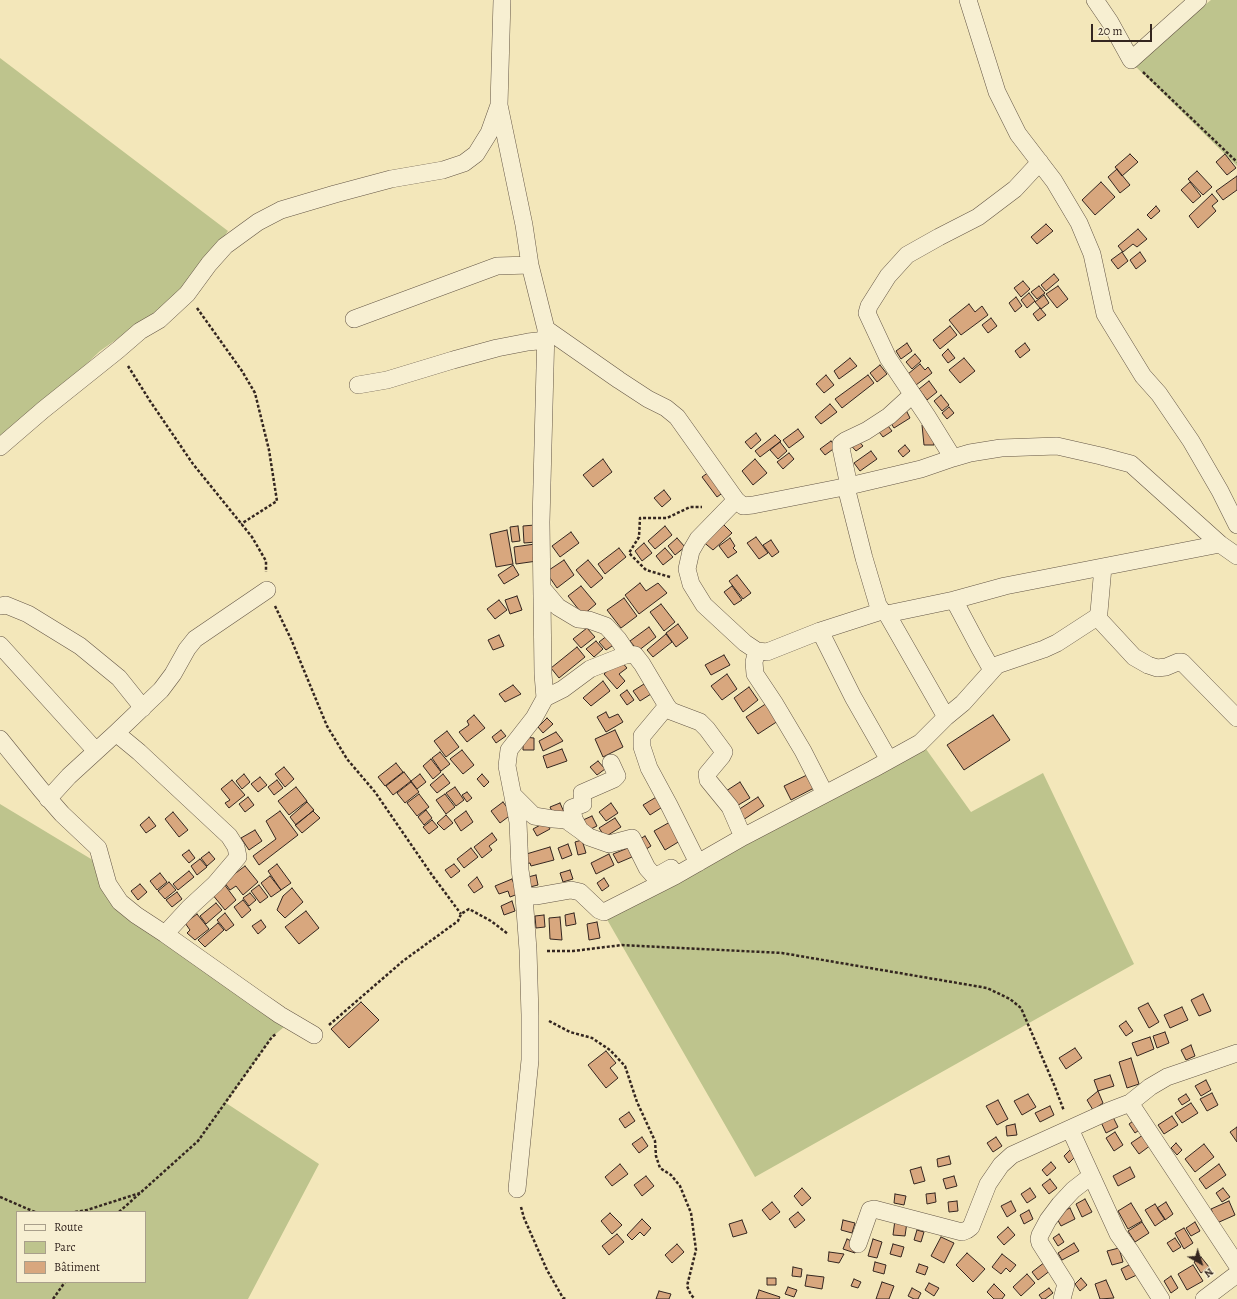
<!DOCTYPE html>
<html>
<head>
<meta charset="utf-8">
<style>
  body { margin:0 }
  #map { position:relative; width:1237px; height:1299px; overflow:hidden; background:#f3e7ba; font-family:Alegreya,serif }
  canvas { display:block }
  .legend { position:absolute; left:16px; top:1211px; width:130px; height:72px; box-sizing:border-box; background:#f7efd2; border:1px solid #a99f8b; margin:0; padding:5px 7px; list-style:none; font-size:12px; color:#342620 }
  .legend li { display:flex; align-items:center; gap:8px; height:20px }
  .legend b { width:20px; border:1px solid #a99f8b }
  .north { position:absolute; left:1181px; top:1243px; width:40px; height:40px; -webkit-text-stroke:3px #f7efd2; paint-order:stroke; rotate:141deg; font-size:11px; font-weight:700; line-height:16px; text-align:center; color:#342620 }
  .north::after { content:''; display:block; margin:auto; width:14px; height:18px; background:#342620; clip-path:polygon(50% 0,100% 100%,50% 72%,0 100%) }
  .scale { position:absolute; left:1091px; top:24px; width:61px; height:18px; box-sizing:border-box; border:2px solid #342620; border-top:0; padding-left:5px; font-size:12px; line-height:14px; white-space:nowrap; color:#342620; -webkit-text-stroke:3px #f7efd2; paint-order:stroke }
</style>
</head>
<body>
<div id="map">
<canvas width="1237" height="1299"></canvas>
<ul class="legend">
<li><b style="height:5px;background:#f7efd2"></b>Route</li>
<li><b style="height:11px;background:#bec48d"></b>Parc</li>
<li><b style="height:11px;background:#d8a77e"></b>Bâtiment</li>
</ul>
<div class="north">N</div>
<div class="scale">20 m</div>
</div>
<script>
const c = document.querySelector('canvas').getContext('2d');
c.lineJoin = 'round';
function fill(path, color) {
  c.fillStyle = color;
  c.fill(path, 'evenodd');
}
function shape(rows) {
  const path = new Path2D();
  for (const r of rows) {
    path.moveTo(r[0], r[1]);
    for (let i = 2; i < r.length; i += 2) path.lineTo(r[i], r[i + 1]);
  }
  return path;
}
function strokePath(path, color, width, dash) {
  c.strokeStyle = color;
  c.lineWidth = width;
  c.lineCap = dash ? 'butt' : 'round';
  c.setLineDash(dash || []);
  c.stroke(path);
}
const green = shape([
  [1211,0,1237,0,1237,166,1132,63],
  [0,58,228,231,187,290,100,351,0,446],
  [926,749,971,812,1043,773,1134,964,755,1177,605,916],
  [0,804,96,862,126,901,286,1013,284,1027,272,1037,226,1103,319,1164,248,1299,0,1299],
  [17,1212,145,1212,145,1282,17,1282]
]);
const building = shape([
  [1130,154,1138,162,1122,176,1115,167,1130,154],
  [1225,154,1236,168,1227,175,1216,162,1225,154],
  [1117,169,1130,185,1120,193,1108,177,1117,169],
  [1197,171,1212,187,1203,195,1188,179,1197,171],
  [1237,176,1237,190,1223,200,1216,191,1237,176],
  [1101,182,1115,197,1095,215,1082,200,1101,182],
  [1190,182,1201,196,1193,203,1181,190,1190,182],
  [1212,194,1218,201,1212,206,1216,211,1198,228,1189,216,1212,194],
  [1156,206,1160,211,1151,219,1147,215,1156,206],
  [1046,224,1053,231,1037,244,1031,237,1046,224],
  [1138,229,1147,239,1137,247,1133,244,1123,252,1118,246,1138,229],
  [1122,252,1128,261,1118,269,1111,260,1122,252],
  [1140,252,1146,261,1136,269,1130,260,1140,252],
  [1054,274,1059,280,1046,291,1041,285,1054,274],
  [1023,281,1030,289,1021,297,1014,288,1023,281],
  [1039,286,1045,293,1037,299,1031,292,1039,286],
  [1058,286,1068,299,1057,308,1046,294,1058,286],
  [1029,293,1035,301,1027,308,1021,300,1029,293],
  [1044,295,1049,303,1041,309,1035,302,1044,295],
  [1016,297,1022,306,1015,312,1009,303,1016,297],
  [969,304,975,312,982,306,988,315,961,335,949,320,969,304],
  [1040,308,1046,315,1038,321,1033,314,1040,308],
  [991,318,997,326,988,333,982,325,991,318],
  [950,326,957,335,940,349,933,340,950,326],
  [907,343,912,351,901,359,896,351,907,343],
  [1025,343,1030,350,1020,358,1015,351,1025,343],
  [948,349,955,358,948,363,942,355,948,349],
  [915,354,921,361,912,369,906,362,915,354],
  [850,358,857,366,839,379,834,371,850,358],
  [964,358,975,371,960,383,949,370,964,358],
  [920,364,925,370,928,367,932,373,916,385,908,374,920,364],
  [880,365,887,374,877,382,870,373,880,365],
  [826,375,834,385,824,393,816,384,826,375],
  [868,375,874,383,842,408,835,399,868,375],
  [929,381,937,392,927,400,919,389,929,381],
  [941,395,949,405,942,411,934,401,941,395],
  [830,404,837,412,821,424,815,417,830,404],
  [949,407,954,413,947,419,942,413,949,407],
  [906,410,910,418,894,428,889,420,906,410],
  [885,422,892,431,883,437,876,428,885,422],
  [932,424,934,445,924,445,922,425,932,424],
  [798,429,804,437,789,448,783,440,798,429],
  [756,433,761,440,751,449,745,442,756,433],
  [775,435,781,441,760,457,755,451,775,435],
  [856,438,863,446,856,451,847,441,856,438],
  [831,441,836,447,825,455,820,449,831,441],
  [780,442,787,451,778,459,770,450,780,442],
  [905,445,910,451,903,457,898,451,905,445],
  [871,451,877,459,860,471,854,463,871,451],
  [789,453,794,459,783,469,777,462,789,453],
  [603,459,612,472,593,487,583,475,603,459],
  [755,459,767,473,753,485,742,471,755,459],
  [713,469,728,489,717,497,702,477,713,469],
  [664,490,671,499,662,507,654,498,664,490],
  [720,521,732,533,713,550,701,540,720,521],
  [535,525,536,542,524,543,523,526,535,525],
  [518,526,520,541,512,542,510,527,518,526],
  [665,526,672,535,655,549,648,541,665,526],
  [507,530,513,564,496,567,490,534,507,530],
  [571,532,579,543,560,557,552,546,571,532],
  [756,537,768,553,759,559,747,543,756,537],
  [677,538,685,547,675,555,668,546,677,538],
  [730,538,735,546,733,548,737,552,728,558,719,546,730,538],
  [771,540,779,552,772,557,763,545,771,540],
  [644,543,652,553,642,561,635,551,644,543],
  [535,544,537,561,516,564,514,547,535,544],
  [619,548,626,557,605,574,598,564,619,548],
  [665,548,673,557,663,565,656,556,665,548],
  [564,560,574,575,557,588,546,572,564,560],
  [588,560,603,578,591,588,576,570,588,560],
  [513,565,519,575,504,584,498,575,513,565],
  [737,575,751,593,743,599,729,581,737,575],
  [640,583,646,591,658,583,667,593,639,614,625,595,640,583],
  [581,586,596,604,583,615,568,596,581,586],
  [732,586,742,600,734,605,724,592,732,586],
  [517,596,522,610,510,614,505,600,517,596],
  [624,598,637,616,621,628,607,610,624,598],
  [499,600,507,610,495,619,487,609,499,600],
  [661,604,675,622,664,631,650,612,661,604],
  [678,624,688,638,676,647,666,633,678,624],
  [649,627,656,637,638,651,630,641,649,627],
  [587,628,595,637,581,648,573,639,587,628],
  [666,634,672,642,653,657,647,650,666,634],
  [499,635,504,646,493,650,488,640,499,635],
  [608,635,615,644,606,650,599,642,608,635],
  [596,641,603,649,594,657,586,649,596,641],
  [577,647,585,657,559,678,551,668,577,647],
  [724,655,730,665,711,675,705,665,724,655],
  [620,660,627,668,619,674,625,681,617,689,604,674,620,660],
  [727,674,737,689,722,700,711,686,727,674],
  [603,681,610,691,591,706,583,698,603,681],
  [644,684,651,694,640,701,633,691,644,684],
  [513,685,521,694,505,702,499,694,513,685],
  [749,687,758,700,743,712,734,698,749,687],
  [627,690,634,700,627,705,620,695,627,690],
  [767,703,778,721,758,734,746,717,767,703],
  [606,712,609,718,618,714,623,722,606,732,597,717,606,712],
  [474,715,485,728,467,742,459,732,469,725,467,721,474,715],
  [993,715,1010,740,964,770,947,745,993,715],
  [547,718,553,724,543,733,538,727,547,718],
  [501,730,506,736,496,743,492,737,501,730],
  [615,730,623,747,603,757,595,739,615,730],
  [447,731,459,747,446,757,434,741,447,731],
  [556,732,563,741,543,751,539,741,556,732],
  [523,737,534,738,534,750,523,750,523,737],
  [562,749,567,761,547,768,543,756,562,749],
  [462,750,474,765,463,774,450,759,462,750],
  [440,752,450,764,441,771,432,758,440,752],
  [431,759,441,772,433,779,423,766,431,759],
  [598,761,605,769,597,775,590,767,598,761],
  [396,763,403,772,385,786,378,777,396,763],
  [284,767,294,779,285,787,275,774,284,767],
  [404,772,411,781,393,795,386,786,404,772],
  [244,774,250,782,242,789,236,781,244,774],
  [420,774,426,782,417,789,411,781,420,774],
  [443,774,450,783,437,793,430,785,443,774],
  [482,774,489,782,484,787,477,779,482,774],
  [807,775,814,788,791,800,784,786,807,775],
  [260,777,267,785,258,792,251,784,260,777],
  [232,780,245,795,229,808,225,803,230,800,221,789,232,780],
  [277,780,283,788,274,795,268,787,277,780],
  [411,782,419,792,405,803,397,793,411,782],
  [740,782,750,798,735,807,726,791,740,782],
  [296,787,307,801,289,815,278,801,296,787],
  [455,787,464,800,456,806,446,793,455,787],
  [467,792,472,798,467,802,462,795,467,792],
  [419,794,429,807,417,816,407,803,419,794],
  [445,794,455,807,446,814,436,800,445,794],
  [658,796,664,806,650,815,643,805,658,796],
  [248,797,254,805,245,812,239,804,248,797],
  [758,797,764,806,743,820,738,810,758,797],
  [307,802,314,810,296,825,290,817,307,802],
  [503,802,512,814,500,823,491,811,503,802],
  [560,803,564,812,554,816,550,807,560,803],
  [611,803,618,813,606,821,599,812,611,803],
  [426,810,432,818,424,825,418,817,426,810],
  [280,811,298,835,259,865,253,856,276,839,266,821,280,811],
  [313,811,320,818,302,833,295,825,313,811],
  [466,811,473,822,461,831,454,820,466,811],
  [173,812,188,830,179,837,165,819,173,812],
  [446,815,453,823,444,830,437,823,446,815],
  [592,816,597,826,587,831,583,820,592,816],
  [149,817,156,826,146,833,140,825,149,817],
  [615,818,621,827,605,837,599,828,615,818],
  [432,820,438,827,429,834,423,827,432,820],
  [546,822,550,829,537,836,533,829,546,822],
  [670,822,680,841,665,850,654,831,670,822],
  [255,830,262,841,249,850,241,838,255,830],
  [492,833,497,840,489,846,492,850,482,858,474,847,492,833],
  [645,836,651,846,640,853,633,843,645,836],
  [582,840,586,853,578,855,575,842,582,840],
  [568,844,572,855,562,859,558,848,568,844],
  [550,847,554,860,531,866,530,863,525,864,523,855,550,847],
  [471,848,478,857,464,868,457,859,471,848],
  [628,848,632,857,618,863,613,854,628,848],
  [189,850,195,858,189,863,182,855,189,850],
  [209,852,215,859,207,866,201,858,209,852],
  [609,854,614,865,596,874,591,863,609,854],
  [200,859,207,867,197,875,191,866,200,859],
  [277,864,291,883,281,890,268,871,277,864],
  [454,864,460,871,451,878,445,870,454,864],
  [245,866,258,882,243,895,236,886,230,890,224,882,245,866],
  [570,870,573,879,563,882,560,873,570,870],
  [189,871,194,877,178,890,173,884,189,871],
  [160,873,167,882,157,890,150,881,160,873],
  [536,875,538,885,530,887,528,877,536,875],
  [270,876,281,890,271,897,261,883,270,876],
  [477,877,483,887,474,893,468,885,477,877],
  [604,878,609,886,602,891,597,883,604,878],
  [512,879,518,894,510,897,508,891,499,894,495,886,512,879],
  [169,882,176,890,165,899,158,891,169,882],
  [140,884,147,892,138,900,131,891,140,884],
  [224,884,236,900,225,910,212,894,224,884],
  [259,885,268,897,260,903,251,891,259,885],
  [292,888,303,902,285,918,277,910,283,896,292,888],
  [177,892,182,899,172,907,166,900,177,892],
  [250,893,256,900,249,906,243,898,250,893],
  [243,900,251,910,242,918,234,907,243,900],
  [512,901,515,911,504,915,501,906,512,901],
  [216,903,222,910,206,924,200,916,216,903],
  [306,911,319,928,299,944,285,927,306,911],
  [225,913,234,925,226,931,217,920,225,913],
  [574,913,576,924,566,926,565,915,574,913],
  [197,914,209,929,195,940,187,933,190,930,185,923,197,914],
  [544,915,545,927,536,928,535,916,544,915],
  [560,917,562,940,550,939,549,918,560,917],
  [261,920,266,927,258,934,252,926,261,920],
  [597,922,600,938,589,940,587,924,597,922],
  [218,923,224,930,205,947,198,940,218,923],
  [1203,994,1211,1011,1199,1016,1191,1000,1203,994],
  [361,1002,379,1020,349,1048,331,1029,361,1002],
  [1148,1003,1159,1022,1149,1028,1138,1008,1148,1003],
  [1182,1007,1188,1020,1170,1028,1164,1015,1182,1007],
  [1126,1021,1133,1031,1126,1036,1119,1026,1126,1021],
  [1165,1032,1169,1043,1157,1048,1153,1036,1165,1032],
  [1150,1037,1154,1049,1137,1056,1132,1043,1150,1037],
  [1191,1045,1195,1056,1186,1060,1181,1050,1191,1045],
  [1075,1048,1082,1058,1066,1069,1059,1058,1075,1048],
  [606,1051,616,1063,610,1068,618,1078,606,1088,588,1065,606,1051],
  [1131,1058,1139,1084,1127,1088,1119,1062,1131,1058],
  [1110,1075,1114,1086,1098,1091,1094,1080,1110,1075],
  [1206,1080,1211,1090,1201,1096,1195,1086,1206,1080],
  [1098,1091,1103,1103,1093,1110,1087,1100,1098,1091],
  [1212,1093,1218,1105,1207,1111,1200,1099,1212,1093],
  [1028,1094,1036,1107,1022,1115,1014,1101,1028,1094],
  [1186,1094,1190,1100,1182,1105,1178,1099,1186,1094],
  [998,1100,1008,1119,997,1125,986,1106,998,1100],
  [1191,1103,1198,1113,1182,1123,1175,1113,1191,1103],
  [1050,1106,1054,1115,1040,1122,1035,1113,1050,1106],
  [629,1112,635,1121,625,1128,619,1119,629,1112],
  [1112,1115,1118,1127,1106,1133,1100,1120,1112,1115],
  [1172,1116,1178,1125,1164,1134,1158,1125,1172,1116],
  [1136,1119,1142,1128,1135,1133,1129,1124,1136,1119],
  [1015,1124,1017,1135,1007,1136,1006,1126,1015,1124],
  [1237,1127,1237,1142,1230,1132,1237,1127],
  [1115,1132,1123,1145,1114,1151,1106,1138,1115,1132],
  [1143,1135,1151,1145,1139,1154,1131,1143,1143,1135],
  [642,1137,648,1146,639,1153,632,1144,642,1137],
  [996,1137,1002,1146,993,1152,987,1143,996,1137],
  [1176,1143,1182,1150,1177,1155,1171,1148,1176,1143],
  [1204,1144,1214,1157,1195,1172,1185,1159,1204,1144],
  [1071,1149,1077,1155,1069,1163,1064,1156,1071,1149],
  [949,1156,951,1164,938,1167,937,1159,949,1156],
  [1051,1162,1056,1168,1047,1176,1042,1170,1051,1162],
  [620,1164,628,1174,612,1186,605,1177,620,1164],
  [1219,1164,1226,1175,1206,1189,1199,1179,1219,1164],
  [921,1167,925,1181,914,1184,910,1170,921,1167],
  [1130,1167,1135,1177,1118,1186,1113,1176,1130,1167],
  [646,1176,654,1186,642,1196,634,1185,646,1176],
  [954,1176,957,1186,946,1189,943,1179,954,1176],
  [1050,1179,1057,1188,1049,1194,1042,1185,1050,1179],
  [802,1188,811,1198,802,1206,794,1196,802,1188],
  [1030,1188,1036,1197,1027,1203,1021,1194,1030,1188],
  [1223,1188,1230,1197,1222,1202,1216,1193,1223,1188],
  [935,1193,936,1202,927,1204,926,1194,935,1193],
  [895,1194,906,1196,904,1205,894,1203,895,1194],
  [1085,1199,1092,1212,1082,1217,1076,1204,1085,1199],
  [957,1201,958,1211,949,1212,948,1202,957,1201],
  [1011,1201,1016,1211,1007,1217,1001,1206,1011,1201],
  [1229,1201,1235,1215,1217,1223,1211,1209,1229,1201],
  [772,1202,780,1212,770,1220,762,1210,772,1202],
  [1166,1202,1173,1214,1165,1220,1157,1208,1166,1202],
  [1131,1203,1142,1221,1128,1229,1118,1211,1131,1203],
  [1155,1204,1165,1219,1155,1226,1145,1210,1155,1204],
  [1070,1208,1075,1219,1061,1226,1055,1215,1070,1208],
  [1029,1210,1033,1219,1024,1224,1020,1215,1029,1210],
  [798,1212,805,1220,795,1228,789,1219,798,1212],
  [610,1213,622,1225,612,1234,601,1221,610,1213],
  [642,1219,651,1228,644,1236,640,1232,632,1240,627,1235,642,1219],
  [742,1220,747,1233,733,1237,729,1224,742,1220],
  [843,1220,855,1223,852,1233,841,1230,843,1220],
  [895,1220,907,1222,905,1236,893,1235,895,1220],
  [1142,1222,1149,1233,1135,1242,1128,1231,1142,1222],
  [1195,1222,1200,1231,1191,1236,1186,1228,1195,1222],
  [1008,1227,1015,1235,1004,1245,997,1237,1008,1227],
  [1184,1228,1193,1243,1184,1249,1175,1233,1184,1228],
  [917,1230,924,1232,921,1242,914,1240,917,1230],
  [617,1234,624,1242,609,1255,602,1246,617,1234],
  [1059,1234,1064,1242,1058,1246,1053,1238,1059,1234],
  [941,1237,954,1243,944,1263,931,1256,941,1237],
  [1175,1238,1181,1247,1173,1252,1167,1243,1175,1238],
  [847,1239,858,1244,855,1253,843,1249,847,1239],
  [873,1239,882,1242,877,1258,868,1256,873,1239],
  [1074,1243,1079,1251,1062,1260,1058,1253,1074,1243],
  [677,1244,684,1252,672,1263,665,1255,677,1244],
  [893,1244,904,1247,901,1257,890,1254,893,1244],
  [1119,1248,1123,1262,1112,1265,1107,1251,1119,1248],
  [829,1252,844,1254,839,1263,828,1261,829,1252],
  [967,1253,985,1269,973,1282,956,1265,967,1253],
  [1002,1254,1016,1265,1010,1272,1006,1268,1001,1274,992,1267,1002,1254],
  [1201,1257,1209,1267,1201,1273,1194,1262,1201,1257],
  [875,1262,886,1265,884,1274,873,1271,875,1262],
  [1045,1262,1051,1270,1038,1280,1032,1272,1045,1262],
  [1135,1262,1141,1273,1126,1280,1121,1269,1135,1262],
  [919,1264,928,1267,925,1275,916,1272,919,1264],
  [1193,1265,1203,1281,1187,1290,1178,1274,1193,1265],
  [793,1267,802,1269,801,1277,792,1276,793,1267],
  [1027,1274,1035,1283,1021,1296,1013,1287,1027,1274],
  [807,1275,824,1277,822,1289,805,1286,807,1275],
  [1171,1276,1178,1288,1171,1293,1164,1281,1171,1276],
  [767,1278,776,1278,776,1285,767,1285,767,1278],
  [1081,1278,1087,1285,1080,1291,1075,1284,1081,1278],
  [854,1279,861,1282,858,1288,851,1286,854,1279],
  [1106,1280,1114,1298,1100,1299,1095,1284,1106,1280],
  [882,1282,894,1286,889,1299,876,1299,882,1282],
  [929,1283,939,1288,934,1296,925,1290,929,1283],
  [994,1284,1005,1295,1002,1299,994,1299,987,1292,994,1284],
  [788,1287,797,1290,794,1297,785,1294,788,1287],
  [912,1288,921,1293,918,1299,914,1299,908,1296,912,1288],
  [1049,1288,1053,1293,1045,1299,1042,1299,1039,1295,1049,1288],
  [759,1290,780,1297,779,1299,756,1299,759,1290],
  [659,1291,671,1294,669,1299,656,1299,659,1291]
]);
const path = shape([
  [1143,72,1237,162],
  [197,308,242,371,255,393,269,450,277,501,241,524],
  [128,366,150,401,193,464,252,537,266,561,266,572],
  [670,577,646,570,629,553,639,537,640,518,667,518,690,507,702,507],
  [275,606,291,639,327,726,347,759,375,792,432,875,461,914],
  [547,951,573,951,622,945,782,953,987,988,1010,999,1021,1008,1055,1087,1064,1111],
  [549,1021,570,1032,592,1038,610,1050,625,1066,637,1102,655,1141,656,1156,660,1168,671,1175,680,1186,691,1213,696,1250,687,1286,691,1295,695,1299],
  [329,1025,403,961,458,921,461,914,469,909,491,921,508,934],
  [0,1197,35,1212],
  [521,1207,524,1218,547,1270,563,1298,567,1299],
  [75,1212,87,1210,140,1193],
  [119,1212,198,1141,272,1037,276,1034],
  [53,1299,65,1282]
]);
const minor = shape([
  [968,0,997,92,1018,134,1054,181,1079,223,1092,254,1105,314,1143,376,1159,394,1191,441,1220,491,1237,525],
  [1095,0,1110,22,1131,60,1198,0],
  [499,105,524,225,530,265,546,329,541,522,543,674,545,698,534,718,509,750,507,766,518,822,520,870,524,896,528,950,530,1015,530,1060,517,1189],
  [354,319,497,266,530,265],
  [546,329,619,380,648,399,666,408,677,417,736,500,743,506,753,505,849,486,921,469,953,458,970,453,1001,448,1057,446,1101,456,1131,464,1220,544,1237,556],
  [358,385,387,380,453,360,497,348,528,342,546,340],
  [0,447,43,410,118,350,140,331,159,320,187,294,209,264,225,246,258,222,281,210,335,194,391,179,443,170,464,163,476,154,489,133,499,105,502,0],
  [953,458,927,416,888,358,867,313,869,306,888,276,907,255,939,237,978,217,1015,189,1040,162],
  [849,486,841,448,841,444,845,441,866,431,889,416,912,395],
  [846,487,864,558,878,605,882,611,887,614,954,600,1005,586,1220,544],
  [736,500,698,539,691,551,687,569,691,584,704,605,745,643,757,651,767,652,820,631,882,611],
  [542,588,558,607,578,619,589,620,606,626,618,639,628,654],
  [954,600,979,647,992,670],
  [0,606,6,605,28,614,80,646,119,678,143,708],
  [887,614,946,717],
  [1097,617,1134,657,1148,665,1157,668,1166,667,1178,662,1182,662,1237,718],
  [820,631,853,697,889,760],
  [0,645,96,751],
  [757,651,754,662,755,674,775,704,803,751,825,794],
  [545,698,563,689,590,669,628,654,635,655,642,664,667,706,671,711,700,722,707,729,724,752,722,756,707,774,708,780,730,807,743,837],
  [667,706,642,736,642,747,649,768,669,805,698,863],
  [116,733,139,752,229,836,236,847,238,857,215,884,189,908,165,934],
  [0,739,42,791,62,814,98,848,108,884,120,902,136,915,165,934,257,999,280,1015,314,1035],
  [611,763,617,776,614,779,582,793,583,804,572,808,574,819,580,830,589,837,609,844,632,838,647,868,655,877,671,868],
  [513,795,534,816,553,819,566,820,580,830],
  [48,799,69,776,116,733,161,690,173,674,187,649,195,639,267,590],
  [524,896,537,896,571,890,580,892,599,910,604,912,675,876,743,837,873,769,920,743,946,717,963,703,997,665,1044,649,1057,643,1097,617,1099,612,1103,567],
  [1130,1103,1237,1265],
  [1070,1129,1118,1234,1131,1252,1161,1299],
  [858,1244,870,1210,874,1209,962,1232,967,1230,971,1227,988,1184,1001,1165,1012,1155,1109,1111,1130,1103,1150,1087,1167,1077,1237,1053],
  [1062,1299,1066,1284,1040,1243,1039,1239,1040,1235,1048,1220,1060,1204,1073,1190,1091,1176],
  [1204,1299,1237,1274]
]);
fill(green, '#bec48d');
fill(building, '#d8a77e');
strokePath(building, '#342620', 1);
strokePath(minor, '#645646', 18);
strokePath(path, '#342620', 2.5, [3, 2]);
strokePath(minor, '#f7efd2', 17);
</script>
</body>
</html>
